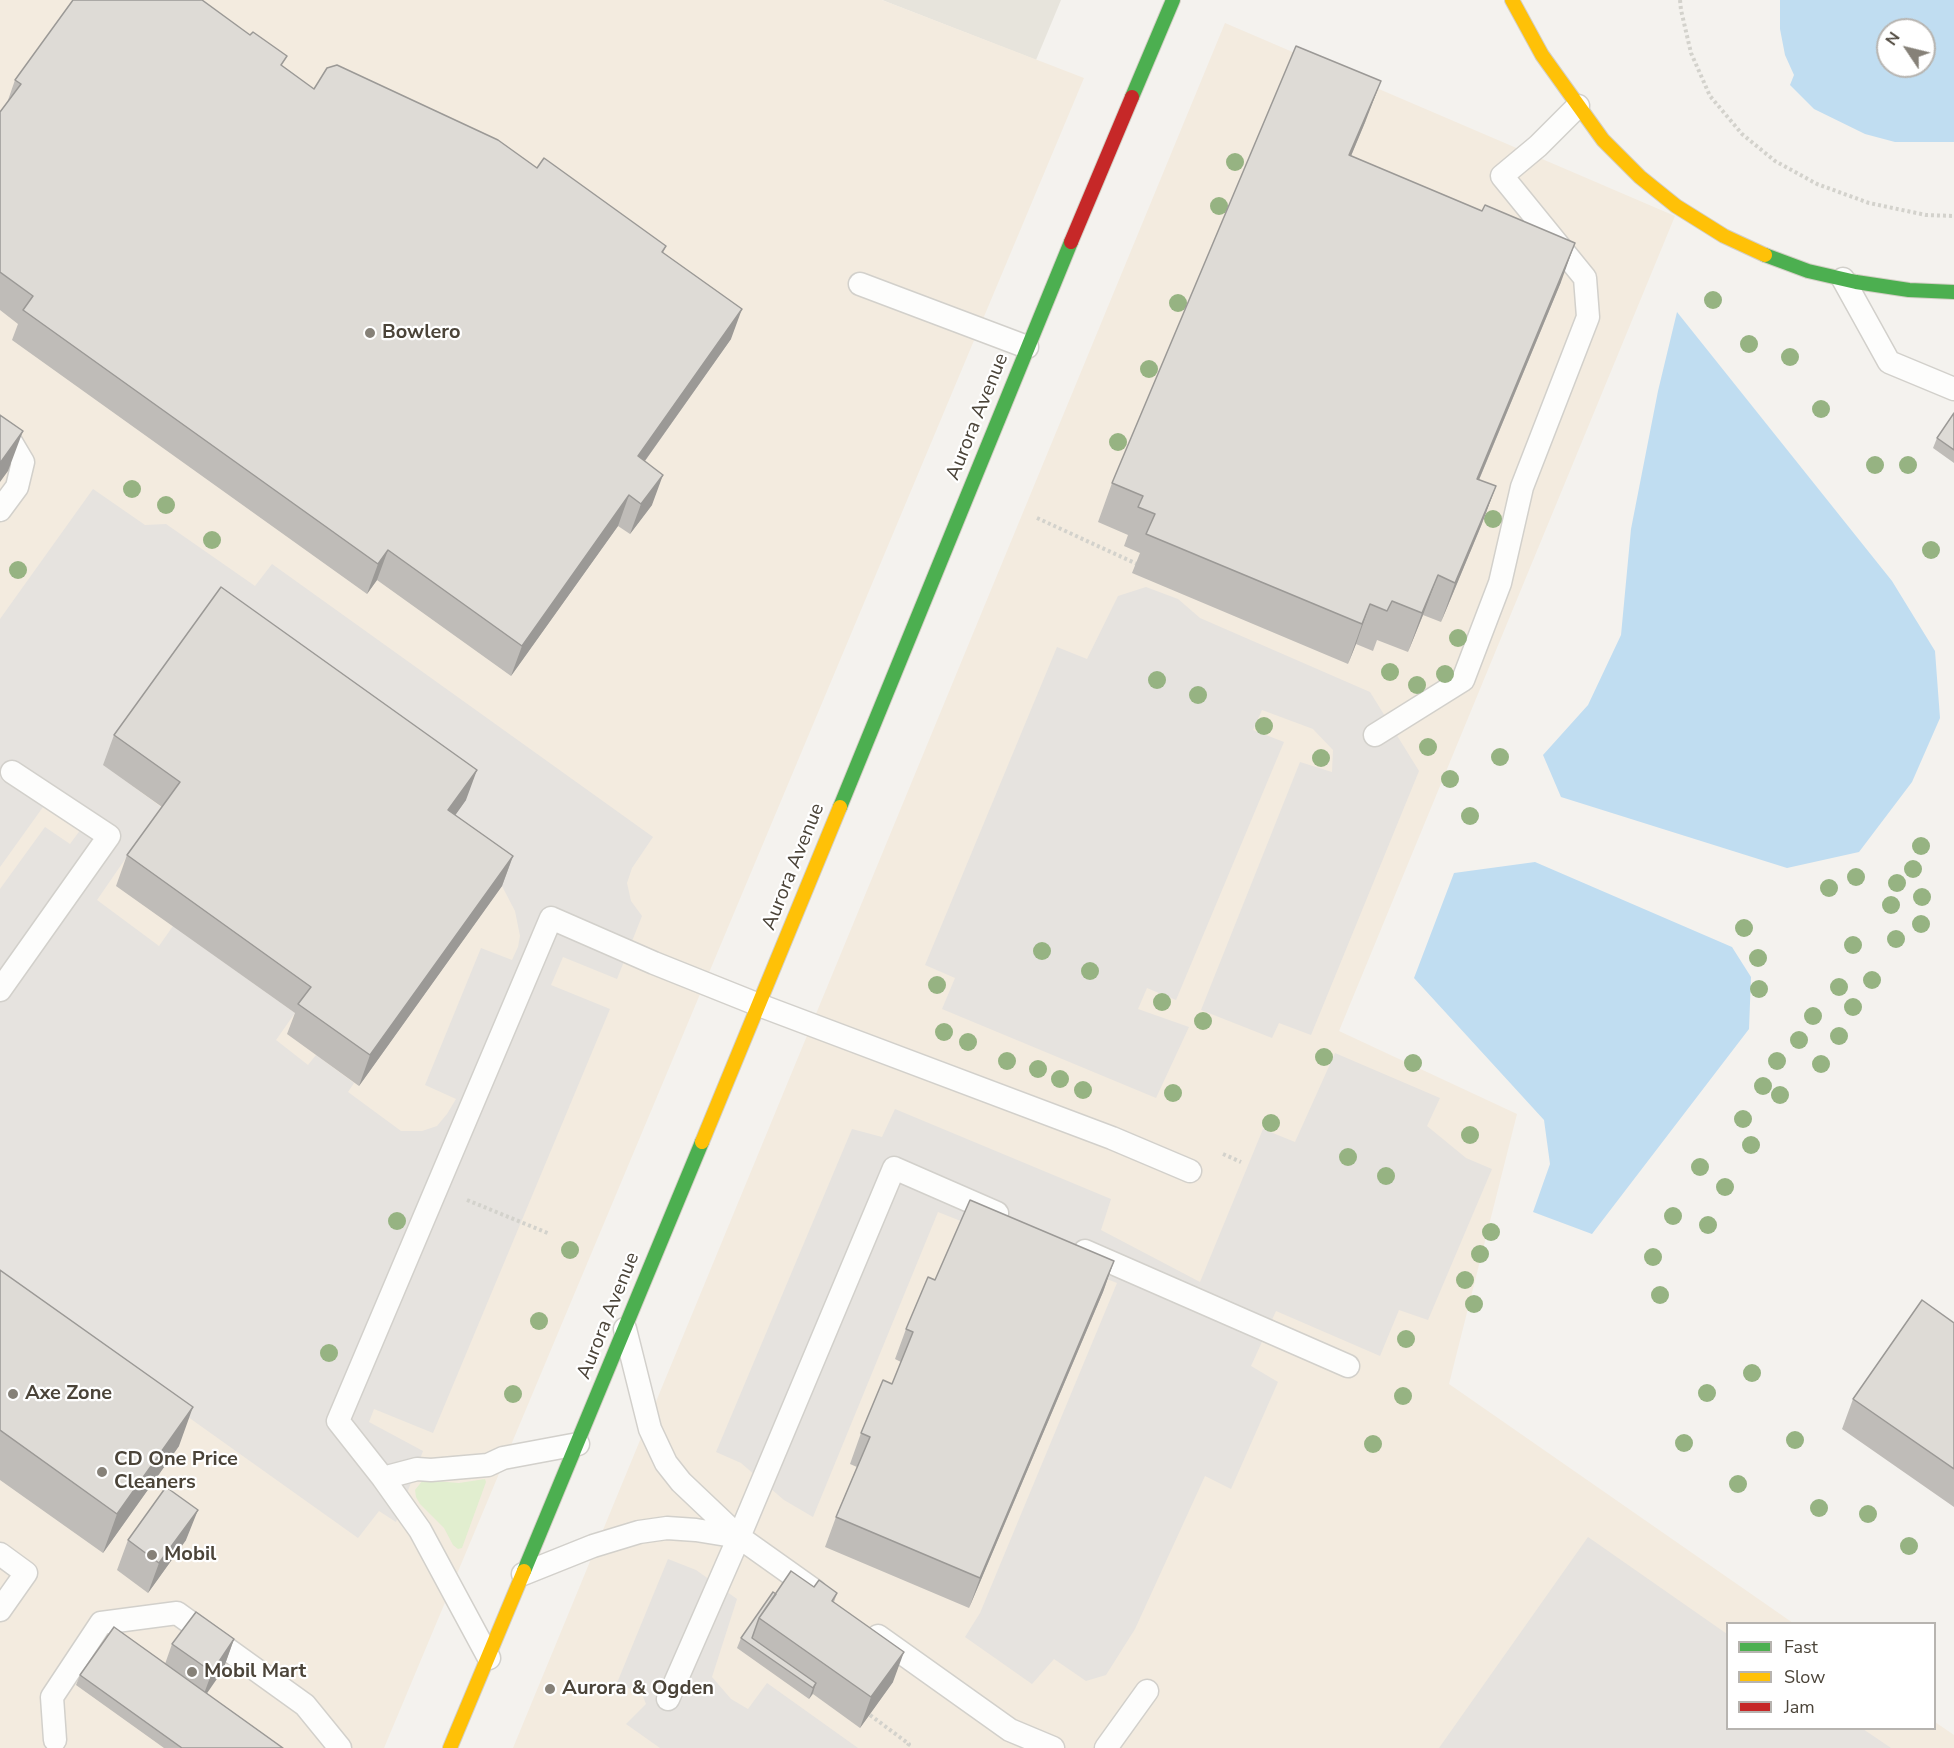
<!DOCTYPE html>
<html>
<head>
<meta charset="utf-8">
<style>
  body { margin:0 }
  #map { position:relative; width:1954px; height:1748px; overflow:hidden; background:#f4f2ee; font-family:"Nunito Sans",sans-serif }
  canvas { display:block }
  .legend { position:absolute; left:1726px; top:1622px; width:210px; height:108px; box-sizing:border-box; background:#fff; border:2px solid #b7b4b0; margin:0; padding:8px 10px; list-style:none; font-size:18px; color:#4b4439 }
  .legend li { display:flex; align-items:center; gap:12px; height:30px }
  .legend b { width:30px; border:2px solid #b7b4b0 }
  .north { position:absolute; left:1876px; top:18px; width:60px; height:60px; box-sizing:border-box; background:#fff; border:2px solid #b7b4b0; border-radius:50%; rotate:305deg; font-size:16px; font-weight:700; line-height:24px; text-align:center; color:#4b4439 }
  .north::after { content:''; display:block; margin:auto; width:21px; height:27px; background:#868178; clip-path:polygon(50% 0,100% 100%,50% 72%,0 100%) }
</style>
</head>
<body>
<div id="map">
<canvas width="1954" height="1748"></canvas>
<ul class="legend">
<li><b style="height:8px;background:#4caf50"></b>Fast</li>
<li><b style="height:8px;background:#ffc107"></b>Slow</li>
<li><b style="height:8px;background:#c62828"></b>Jam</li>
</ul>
<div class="north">N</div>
</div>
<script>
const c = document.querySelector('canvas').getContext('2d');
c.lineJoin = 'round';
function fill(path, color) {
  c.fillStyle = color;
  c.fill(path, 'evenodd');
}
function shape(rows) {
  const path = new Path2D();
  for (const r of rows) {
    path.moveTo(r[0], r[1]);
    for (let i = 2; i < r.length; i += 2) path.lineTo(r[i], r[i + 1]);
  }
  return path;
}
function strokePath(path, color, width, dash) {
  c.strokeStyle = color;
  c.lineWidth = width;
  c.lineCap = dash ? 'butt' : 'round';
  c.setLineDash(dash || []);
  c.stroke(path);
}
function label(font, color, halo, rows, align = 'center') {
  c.font = font + ' "Nunito Sans",sans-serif';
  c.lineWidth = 4.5;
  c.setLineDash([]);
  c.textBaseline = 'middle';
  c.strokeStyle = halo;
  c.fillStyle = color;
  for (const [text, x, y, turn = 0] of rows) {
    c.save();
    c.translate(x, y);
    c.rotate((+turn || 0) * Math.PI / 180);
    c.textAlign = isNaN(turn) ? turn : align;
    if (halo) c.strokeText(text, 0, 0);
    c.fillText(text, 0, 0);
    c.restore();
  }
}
const residential = shape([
  [882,0,1061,0,1036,60]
]);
const commercial = shape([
  [0,0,882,0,1084,78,384,1748,0,1748],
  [1225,23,1675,216,1339,1031,1517,1114,1449,1384,1793,1623,1728,1624,1728,1728,1934,1728,1935,1722,1954,1735,1954,1748,513,1748]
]);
const green = shape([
  [485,1479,486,1482,462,1548,458,1549,453,1545,444,1528,420,1504,416,1497,415,1490,423,1480,459,1483]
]);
const parking = shape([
  [93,489,145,525,166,524,255,586,272,564,653,837,632,868,627,883,631,901,642,916,617,979,563,957,551,985,610,1009,433,1433,374,1409,369,1422,423,1451,396,1522,379,1511,358,1538,0,1283,0,889,45,827,70,844,84,825,48,800,0,867,0,619],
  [104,765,465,800,437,841,502,886,515,911,520,936,518,947,512,960,481,948,425,1085,456,1099,447,1114,437,1126,422,1131,401,1131,348,1092,354,1083,316,1055,308,1065,276,1040,295,1013,173,926,159,946,97,900,161,807],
  [1146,587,1178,599,1200,618,1370,692,1419,771,1311,1035,1279,1023,1272,1038,1201,1010,1300,762,1332,772,1333,750,1313,729,1262,710,1253,730,1284,742,1176,1000,1147,988,1138,1009,1189,1027,1156,1098,942,1009,955,978,925,965,1057,647,1087,659,1118,596],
  [1335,1053,1440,1098,1427,1126,1466,1158,1492,1169,1428,1320,1399,1310,1380,1356,1276,1311,1251,1366,1278,1382,1231,1489,1205,1476,1135,1629,1106,1675,1086,1681,1054,1659,1032,1684,965,1637,980,1613,1117,1283,938,1212,813,1517,784,1500,741,1463,716,1452,852,1129,882,1137,895,1109,1111,1199,1101,1230,1200,1282,1263,1129,1295,1142],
  [1588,1537,1727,1634,1728,1728,1863,1729,1891,1748,1439,1748],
  [668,1559,696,1570,737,1599,712,1677,731,1699,748,1709,767,1683,858,1748,660,1748,626,1724,646,1704,642,1694,617,1683]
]);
const water = shape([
  [1780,0,1954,0,1954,142,1895,142,1865,134,1814,109,1790,85,1794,75,1785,55,1780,29],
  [1888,30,1924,30,1924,66,1888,66],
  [1677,312,1892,581,1935,651,1940,718,1912,782,1859,852,1787,868,1561,797,1543,755,1588,705,1621,635,1631,529,1658,391],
  [1535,862,1732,947,1751,977,1749,1029,1592,1234,1533,1212,1550,1164,1544,1120,1414,978,1454,873]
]);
const path = shape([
  [1680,0,1681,10,1691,53,1710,96,1742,134,1775,161,1817,184,1869,203,1926,215,1954,216],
  [1037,518,1137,564],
  [1223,1154,1241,1162],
  [467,1200,550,1234],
  [870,1715,909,1744,906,1748]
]);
const lane = shape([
  [1843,279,1889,362,1954,389],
  [860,284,1027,347],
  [0,430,7,435,23,462,17,487,0,510],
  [1375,735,1463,680,1500,583,1522,487,1588,317,1585,278,1502,176,1538,146,1578,106],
  [0,990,109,836,12,772],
  [1085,1251,1348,1366],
  [625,1329,650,1429,666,1463,681,1482,739,1537,815,1591],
  [383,1478,417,1469,431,1470,488,1465,503,1458,578,1444],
  [0,1554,26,1573,0,1610],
  [523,1574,593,1546,639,1532,667,1528,696,1530,739,1537],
  [878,1636,1010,1730,1053,1748],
  [489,1658,420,1530,383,1478,338,1421,551,918,654,963,759,1005,1112,1138,1190,1171],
  [668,1699,739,1537,894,1168,997,1213],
  [55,1740,52,1697,101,1623,177,1613,305,1705,340,1748],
  [1106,1748,1147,1691]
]);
const fast = shape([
  [1132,97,1173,0],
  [1765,255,1808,271,1856,282,1909,290,1954,292],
  [840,807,1071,242],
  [524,1571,702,1142]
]);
const slow = shape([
  [1512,0,1542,55,1603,140,1640,177,1676,206,1724,236,1765,255],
  [702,1142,840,807],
  [450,1748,524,1571]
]);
const jam = shape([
  [1071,242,1132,97]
]);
const trees = [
  [1235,162],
  [1219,206],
  [1713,300],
  [1178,303],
  [1749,344],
  [1790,357],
  [1149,369],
  [1821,409],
  [1118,442],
  [1875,465],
  [1908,465],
  [132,489],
  [166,505],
  [1493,519],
  [212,540],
  [1931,550],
  [18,570],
  [1458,638],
  [1390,672],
  [1445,674],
  [1157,680],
  [1417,685],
  [1198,695],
  [1264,726],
  [1428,747],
  [1500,757],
  [1321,758],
  [1450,779],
  [1470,816],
  [1921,846],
  [1913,869],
  [1856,877],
  [1897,883],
  [1829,888],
  [1922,897],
  [1891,905],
  [1921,924],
  [1744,928],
  [1896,939],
  [1853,945],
  [1042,951],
  [1758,958],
  [1090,971],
  [1872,980],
  [937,985],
  [1839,987],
  [1759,989],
  [1162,1002],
  [1853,1007],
  [1813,1016],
  [1203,1021],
  [944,1032],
  [1839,1036],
  [1799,1040],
  [968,1042],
  [1324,1057],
  [1007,1061],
  [1777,1061],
  [1413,1063],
  [1821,1064],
  [1038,1069],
  [1060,1079],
  [1763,1086],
  [1083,1090],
  [1173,1093],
  [1780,1095],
  [1743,1119],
  [1271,1123],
  [1470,1135],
  [1751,1145],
  [1348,1157],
  [1700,1167],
  [1386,1176],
  [1725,1187],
  [1673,1216],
  [397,1221],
  [1708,1225],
  [1491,1232],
  [570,1250],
  [1480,1254],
  [1653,1257],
  [1465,1280],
  [1660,1295],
  [1474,1304],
  [539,1321],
  [1406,1339],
  [329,1353],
  [1752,1373],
  [1707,1393],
  [513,1394],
  [1403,1396],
  [1795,1440],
  [1684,1443],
  [1373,1444],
  [1738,1484],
  [1819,1508],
  [1868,1514],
  [1909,1546]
];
const wall = shape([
  [283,66,314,89,537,168,666,246,663,253,731,339,645,461,652,505,630,534,618,526,511,676,377,580,367,594,12,340,18,324,0,310,0,112,7,103,15,80],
  [1366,120,1351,156,1561,282,1479,480,1496,486,1481,526,1441,622,1423,615,1408,652,1377,640,1373,651,1356,644,1348,664,1132,573,1140,553,1124,546,1128,535,1098,522,1112,483],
  [1954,413,1954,463,1933,448,1937,438],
  [114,735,466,800,455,815,513,856,502,886,359,1086,287,1034,295,1013,116,886,127,855,162,807,103,765],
  [1114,1261,1103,1292,969,1608,825,1547,836,1517,857,1467,850,1464,861,1433,892,1384,901,1362,895,1359,906,1329,935,1280],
  [0,1270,179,1446,103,1553,0,1480],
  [1954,1323,1954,1507,1842,1429,1853,1399],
  [128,1540,186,1540,148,1593,117,1570],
  [814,1587,837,1593,834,1602,893,1682,860,1728,813,1694,809,1699,737,1648,741,1638,776,1594],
  [234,1639,223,1670,206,1693,283,1748,164,1748,76,1685,80,1675,165,1664,172,1644]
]);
const shadedWall = shape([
  [1381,81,1366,120,1335,194,1349,155],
  [1575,243,1561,282,1463,518,1477,479],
  [742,309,731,339,627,486,638,456],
  [23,431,8,471,0,482,0,463],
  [663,475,652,505,630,534,641,504],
  [1496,486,1481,526,1441,622,1455,583],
  [629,495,618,526,511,676,522,646],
  [388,550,377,580,367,594,378,564],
  [1438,575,1423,615,1408,652,1422,613],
  [1370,604,1356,644,1348,664,1362,624],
  [477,770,466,800,437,841,448,810],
  [513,856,502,886,359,1086,370,1055],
  [1114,1261,1103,1292,969,1608,980,1578],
  [193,1407,179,1446,103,1553,117,1514],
  [198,1510,186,1540,148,1593,159,1563],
  [234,1639,223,1670,201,1702,212,1672],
  [904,1652,893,1682,860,1728,871,1697],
  [816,1683,813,1693,809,1699,813,1688]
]);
const building = shape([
  [73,0,202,0,250,35,253,32,287,56,281,65,314,89,327,68,337,65,498,140,537,168,544,158,666,246,662,252,742,309,638,456,663,475,641,504,629,495,522,646,388,550,378,564,23,310,33,296,0,272,0,112,21,84,15,80,73,0],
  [1296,46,1381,81,1349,155,1482,211,1485,205,1575,243,1477,479,1496,486,1455,583,1438,575,1422,613,1392,601,1387,611,1370,604,1362,624,1146,534,1155,514,1138,507,1143,496,1112,483,1296,46],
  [1954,413,1954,450,1937,438,1954,413],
  [0,415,23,431,0,463,0,415],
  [221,587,477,770,448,810,513,856,370,1055,298,1004,311,987,127,855,180,782,114,735,221,587],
  [970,1200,1114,1261,980,1578,836,1517,870,1437,861,1433,883,1380,892,1384,913,1332,906,1329,928,1277,935,1280,970,1200],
  [0,1270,193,1407,117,1514,0,1430,0,1270],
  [1922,1300,1954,1323,1954,1469,1853,1399,1922,1300],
  [166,1487,198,1510,159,1563,128,1540,166,1487],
  [791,1571,814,1587,819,1580,837,1593,832,1601,904,1652,871,1697,759,1618,791,1571],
  [773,1592,776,1594,759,1618,752,1638,816,1683,813,1688,741,1638,773,1592],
  [196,1612,234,1639,212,1672,172,1644,196,1612],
  [114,1627,283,1748,182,1748,80,1675,114,1627]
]);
const markers = [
  [370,333,6,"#868178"],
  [13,1394,6,"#868178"],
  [102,1472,6,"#868178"],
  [152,1555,6,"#868178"],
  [192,1672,6,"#868178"],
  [550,1689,6,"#868178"]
];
const poiNames = [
  ["Bowlero",382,333],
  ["Axe Zone",25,1394],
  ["CD One Price",114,1460],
  ["Cleaners",114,1483],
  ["Mobil",164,1555],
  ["Mobil Mart",204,1672],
  ["Aurora & Ogden",562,1689]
];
const streetNames = [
  ["Aurora Avenue",978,417,-68],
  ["Aurora Avenue",794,867,-68],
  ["Aurora Avenue",609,1316,-68]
];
fill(residential, '#e7e4dc');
fill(commercial, '#f3ebdf');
fill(green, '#e1eecf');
fill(parking, '#e6e3df');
fill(water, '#c0ddf1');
strokePath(lane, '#d2d0cb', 25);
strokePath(fast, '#d3cfc5', 16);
strokePath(slow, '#d3cfc5', 16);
strokePath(jam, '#d3cfc5', 16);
strokePath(path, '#d3d2cc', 4, [3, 3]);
strokePath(lane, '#fdfdfc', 22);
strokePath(fast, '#4caf50', 14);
strokePath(slow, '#ffc107', 14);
strokePath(jam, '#c62828', 14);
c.fillStyle = '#96b382';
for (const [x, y] of trees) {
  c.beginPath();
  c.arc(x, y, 9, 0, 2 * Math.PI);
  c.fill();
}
fill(wall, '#bfbcb8');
fill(shadedWall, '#9b9996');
fill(building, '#dedbd6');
strokePath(building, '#9b9996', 1.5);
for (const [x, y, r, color] of markers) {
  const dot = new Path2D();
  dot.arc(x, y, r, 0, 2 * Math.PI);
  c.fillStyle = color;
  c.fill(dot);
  strokePath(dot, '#fff', 2);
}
label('bold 20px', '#4b4439', '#fff', poiNames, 'left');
label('20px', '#4b4439', '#fff', streetNames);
</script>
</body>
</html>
